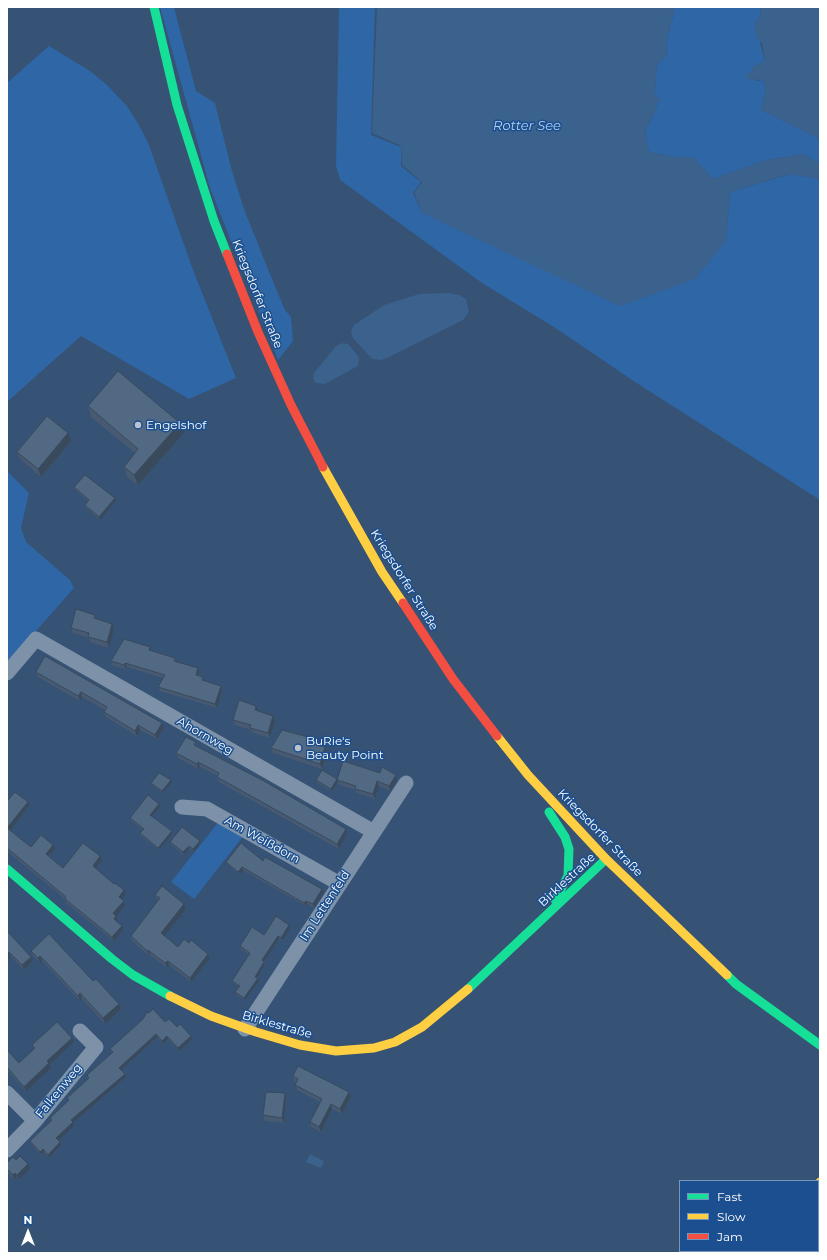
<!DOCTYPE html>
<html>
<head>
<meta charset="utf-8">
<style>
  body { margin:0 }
  #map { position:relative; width:827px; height:1260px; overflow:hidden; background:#365274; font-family:Montserrat,sans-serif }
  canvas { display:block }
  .frame { position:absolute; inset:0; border:8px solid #fff; pointer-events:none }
  .legend { position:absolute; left:679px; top:1180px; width:140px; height:72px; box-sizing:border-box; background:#1b4f8f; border:1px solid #7695bc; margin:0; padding:5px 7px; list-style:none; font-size:12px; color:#fff }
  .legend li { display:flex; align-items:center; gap:8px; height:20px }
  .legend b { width:20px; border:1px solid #7695bc }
  .north { position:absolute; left:8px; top:1212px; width:40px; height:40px; -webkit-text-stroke:3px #1b4f8f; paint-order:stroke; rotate:0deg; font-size:11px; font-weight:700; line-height:16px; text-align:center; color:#fff }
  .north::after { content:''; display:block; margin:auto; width:14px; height:18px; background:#fff; clip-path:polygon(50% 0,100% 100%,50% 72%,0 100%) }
</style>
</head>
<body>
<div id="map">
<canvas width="827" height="1260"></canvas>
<div class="frame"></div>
<ul class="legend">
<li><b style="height:5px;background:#16e098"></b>Fast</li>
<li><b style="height:5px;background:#ffcf43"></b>Slow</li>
<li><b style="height:5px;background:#f24e42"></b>Jam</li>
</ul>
<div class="north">N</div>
</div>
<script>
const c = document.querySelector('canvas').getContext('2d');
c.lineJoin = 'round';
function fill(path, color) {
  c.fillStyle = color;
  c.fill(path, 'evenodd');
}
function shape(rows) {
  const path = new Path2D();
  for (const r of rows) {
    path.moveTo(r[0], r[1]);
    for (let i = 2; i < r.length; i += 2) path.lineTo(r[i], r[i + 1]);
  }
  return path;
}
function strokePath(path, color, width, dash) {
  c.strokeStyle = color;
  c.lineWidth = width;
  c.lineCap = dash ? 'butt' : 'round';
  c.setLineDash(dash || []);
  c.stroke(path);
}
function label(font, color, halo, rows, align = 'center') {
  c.font = font + ' Montserrat,sans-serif';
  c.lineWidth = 3;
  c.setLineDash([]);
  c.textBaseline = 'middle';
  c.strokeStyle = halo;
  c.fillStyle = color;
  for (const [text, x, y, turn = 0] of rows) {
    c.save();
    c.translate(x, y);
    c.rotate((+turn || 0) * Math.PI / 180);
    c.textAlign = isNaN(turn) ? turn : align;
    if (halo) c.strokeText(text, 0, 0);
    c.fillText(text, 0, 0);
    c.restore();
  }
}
const green = shape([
  [160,7,174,7,196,91,215,103,232,171,244,209,274,284,285,310,291,317,293,341,278,360,210,188],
  [339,7,375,7,371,135,401,147,401,166,421,182,413,193,422,213,726,241,730,192,790,174,820,179,820,500,635,382,557,329,482,283,340,180,336,166],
  [675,7,761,7,760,16,755,24,765,61,753,67,756,81,763,80,766,90,761,110,820,139,820,165,803,154,767,160,713,179,693,157,672,157,649,152,645,132,660,99,654,96,657,65,667,55,666,44],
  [49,46,90,71,106,84,127,106,139,125,149,145,193,270,236,378,189,399,81,336,7,402,7,83],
  [7,471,29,493,21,528,26,542,70,580,74,588,7,664],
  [220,820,245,834,194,899,171,882]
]);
const water = shape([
  [377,7,675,7,666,44,667,55,657,65,654,96,660,99,645,132,649,152,672,157,693,157,713,179,767,160,803,154,820,165,820,179,789,174,730,192,726,241,695,279,620,306,422,213,414,193,422,182,402,165,401,146,372,133],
  [761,7,820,7,820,139,761,110,766,90,763,80,745,79,753,67,765,61,762,44,756,37,755,24,760,16],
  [448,293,459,295,466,299,469,312,463,320,387,358,381,360,372,359,353,338,351,331,354,325,384,305,419,294],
  [343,343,348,344,359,357,358,366,325,384,316,383,313,379,314,373,336,346],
  [310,1154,324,1161,321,1168,306,1162]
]);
const street = shape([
  [7,673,36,639,374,832],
  [182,807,207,809,340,884],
  [245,1029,406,783],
  [7,1093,35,1121],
  [7,1150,35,1121,96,1047,80,1031]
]);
const fast = shape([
  [154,7,177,105,214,221,227,254],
  [549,812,565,837,569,849,568,876,555,900],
  [7,869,112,959,133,975,170,996],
  [727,975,736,984,820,1045],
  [468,989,606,859]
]);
const slow = shape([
  [323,467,382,572,403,603],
  [497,736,528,775,606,859,727,975],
  [170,996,211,1016,256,1032,300,1045,336,1051,374,1048,395,1042,422,1027,468,989],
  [818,1185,820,1182]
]);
const jam = shape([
  [227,254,258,332,291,405,323,467],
  [403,603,453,679,497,736],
  [781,1253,782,1251]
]);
const wall = shape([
  [88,406,184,433,138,485,127,477,124,467,135,453,91,417],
  [68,433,71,441,41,477,20,459,17,452],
  [74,487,116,500,100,520,86,508,85,505,88,501,75,490],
  [95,615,96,619,114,629,109,648,90,642,89,638,73,633,71,628],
  [151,651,175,658,176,662,199,673,199,675,205,681,222,690,217,708,160,691,158,687,163,678,127,667,126,669,113,666,111,661],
  [36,672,162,723,164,728,157,739,140,730,137,736,106,717,104,712,105,710,82,697,80,701,38,677],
  [258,711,273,716,275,721,270,738,252,733,251,730,235,725,233,720],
  [308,737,310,742,327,751,322,769,273,753,271,748],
  [197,747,347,834,339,849,219,782,217,777,218,776,200,767,198,769,178,758,176,753],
  [337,779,338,781,332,791,317,783,316,780],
  [337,780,397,780,390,791,379,786,375,799,357,793,355,790,339,785],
  [172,782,163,793,152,785,151,783],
  [7,799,8,800,29,806,10,830,31,847,55,849,49,856,63,868,100,856,102,861,95,869,114,884,124,890,126,894,121,899,124,901,125,905,116,916,118,920,116,922,122,926,123,930,114,941,66,903,65,899,7,851],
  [160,807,152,816,172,834,159,850,141,836,140,833,143,830,131,821,130,818],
  [170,842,200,843,194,852,189,848,184,855,171,845],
  [263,861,324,892,314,908,307,904,306,906,243,870,240,875,228,865,226,862],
  [155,895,184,904,186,909,164,936,178,947,189,943,208,954,210,958,191,982,169,965,167,968,150,955,149,956,132,941,131,936,159,901,157,899],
  [290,928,282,941,279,939,264,962,265,964,257,978,259,981,245,1000,236,995,235,992,239,987,233,983,232,981,249,954,241,949,240,946,264,935],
  [7,931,32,962,24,970,11,957,7,961],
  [31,951,93,981,121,1009,105,1024,82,999,80,1001,42,961,40,963,33,956],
  [165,1022,177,1027,192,1039,180,1051,168,1039,163,1044,157,1037,121,1070,125,1074,126,1077,73,1123,74,1126,59,1140,60,1142,61,1145,49,1158,44,1152,41,1155,31,1144,30,1141,51,1121,50,1118,69,1101,67,1098,88,1079,87,1075,112,1053,110,1049],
  [74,1042,50,1064,51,1068,26,1091,7,1070,7,1050,19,1063,34,1049,32,1045],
  [293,1076,351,1097,342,1114,332,1109,321,1132,311,1127,310,1122,320,1102,297,1090,295,1085,297,1082,294,1081],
  [285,1093,286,1099,284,1123,265,1121,263,1115],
  [16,1160,28,1164,30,1169,19,1179,17,1177,14,1180,7,1172,7,1163]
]);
const shadedWall = shape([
  [180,423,184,433,138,485,134,475],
  [68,433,71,441,41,477,38,469],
  [115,498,116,500,100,520,99,517],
  [112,624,114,629,109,648,107,642],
  [125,663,127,667,126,669,124,665],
  [198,668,199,673,197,679,196,675],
  [221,686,222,690,217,708,215,704],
  [81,692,82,697,80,701,78,696],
  [256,706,258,711,255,710],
  [273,716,275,721,270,738,268,733],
  [162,723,164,728,157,739,155,735],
  [138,725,140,730,137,736,135,731],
  [308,737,310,742,308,746,307,742],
  [325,747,327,751,322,769,320,764],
  [198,762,200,767,198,769,197,764],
  [396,775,397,780,390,791,389,786],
  [337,779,338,781,332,791,331,789],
  [171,780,172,782,163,793,162,791],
  [377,781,379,786,375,799,373,794],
  [28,802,29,806,9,832,7,828],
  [159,804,160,807,151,817,150,815],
  [346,829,347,834,339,849,337,844],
  [172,831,172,834,159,850,158,848],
  [200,841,200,843,194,852,193,849],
  [53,845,55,849,47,858,46,854],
  [189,846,189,848,184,855,183,852],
  [100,856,102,861,94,870,93,866],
  [242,867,243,870,240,875,238,872],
  [322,889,324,892,314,908,313,904],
  [124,890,126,894,120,901,119,897],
  [124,901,125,905,115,918,113,913],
  [306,901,307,904,306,906,304,903],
  [184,904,186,909,163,938,161,933],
  [116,916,118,920,115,923,114,919],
  [289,925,290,928,282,941,281,938],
  [122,926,123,930,114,941,112,937],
  [278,936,279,939,263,963,262,960],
  [148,950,150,955,149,956,147,951],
  [9,952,11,957,7,961,7,955],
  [208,954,210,958,191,982,190,978],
  [40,956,42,961,40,963,38,958],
  [31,957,32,962,24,970,22,965],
  [168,961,169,965,167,968,165,963],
  [264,962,265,964,256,979,255,977],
  [258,978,259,981,245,1000,244,998],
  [80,993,82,999,80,1001,78,996],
  [119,1004,121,1009,105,1024,103,1018],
  [156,1034,157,1037,120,1071,119,1068],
  [167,1036,168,1039,163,1044,162,1041],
  [191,1036,192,1039,180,1051,178,1048],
  [72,1038,74,1042,50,1064,51,1068,26,1091,24,1087,47,1061],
  [125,1074,126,1077,73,1123,74,1126,58,1141,56,1138,71,1120],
  [349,1092,351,1097,342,1114,340,1109],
  [285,1093,286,1099,284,1123,282,1118],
  [331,1104,332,1109,321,1132,319,1127],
  [60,1142,61,1145,49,1158,48,1155],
  [43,1149,44,1152,41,1155,40,1152],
  [28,1164,30,1169,19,1179,17,1175],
  [15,1173,17,1177,14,1180,13,1175]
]);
const building = shape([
  [118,371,180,423,134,475,124,467,138,449,88,406,118,371],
  [47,416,68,433,38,469,17,452,47,416],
  [85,475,115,498,99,517,85,505,89,500,74,487,85,475],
  [76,609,95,615,94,618,112,624,107,642,88,637,89,633,71,628,76,609],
  [124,639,150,647,149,650,175,658,174,661,198,668,196,675,203,677,202,680,221,686,215,704,158,687,165,675,125,663,124,665,111,661,124,639],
  [45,656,162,723,155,735,138,725,135,731,104,712,107,707,81,692,78,696,36,672,45,656],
  [239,700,256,706,255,710,273,716,268,733,250,728,251,725,233,720,239,700],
  [282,730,308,737,307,742,325,747,320,764,271,748,282,730],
  [186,737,196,742,194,745,264,781,346,829,337,844,217,777,219,773,198,762,197,764,176,753,186,737],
  [343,761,380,773,382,767,396,775,389,786,377,781,373,794,355,789,356,786,337,780,343,761],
  [322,770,337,779,331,789,316,780,322,770],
  [159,773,171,780,162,791,151,783,159,773],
  [15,792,28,802,7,828,31,847,41,835,53,845,46,854,63,868,83,843,100,856,93,866,114,884,115,883,124,890,119,897,124,901,113,913,116,916,114,919,122,926,112,937,65,899,66,897,7,848,7,799,8,800,15,792],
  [148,795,159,804,150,815,172,831,158,848,140,833,144,829,130,818,148,795],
  [182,827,200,841,193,849,189,846,183,852,170,842,182,827],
  [241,843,263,861,265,857,322,889,313,904,306,901,304,903,242,867,238,872,226,862,241,843],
  [162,886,184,904,161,933,178,947,184,939,189,943,191,940,208,954,190,978,168,961,165,963,148,950,147,951,131,936,160,898,155,895,162,886],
  [276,916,289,925,281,938,278,936,262,960,264,962,255,977,258,978,244,998,235,992,240,986,232,981,250,953,240,946,252,927,264,935,276,916],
  [7,931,31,957,22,965,9,952,7,955,7,931],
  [49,934,93,981,96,979,119,1004,103,1018,80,993,78,996,46,962,40,956,38,958,31,951,49,934],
  [153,1009,165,1022,169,1019,177,1027,180,1024,191,1036,178,1048,167,1036,162,1041,156,1034,119,1068,125,1074,71,1120,73,1122,56,1138,60,1142,48,1155,43,1149,40,1152,30,1141,52,1120,50,1118,69,1100,67,1098,89,1078,87,1075,113,1052,110,1049,143,1019,147,1012,149,1013,153,1009],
  [57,1022,72,1038,47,1061,49,1063,24,1087,7,1067,7,1050,19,1063,35,1048,32,1045,57,1022],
  [298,1066,349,1092,340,1109,331,1104,319,1127,310,1122,322,1099,295,1085,298,1079,293,1076,298,1066],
  [266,1092,285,1093,282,1118,263,1115,266,1092],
  [20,1156,28,1164,17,1175,15,1173,13,1175,7,1169,7,1163,13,1157,16,1160,20,1156]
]);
const markers = [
  [138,425,4,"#b9c2ce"],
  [298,748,4,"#b9c2ce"]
];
const streetNames = [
  ["Kriegsdorfer Straße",257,294,68],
  ["Kriegsdorfer Straße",404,580,58],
  ["Ahornweg",205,736,30],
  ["Kriegsdorfer Straße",600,833,46],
  ["Am Weißdorn",262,840,29],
  ["Birklestraße",567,880,-43],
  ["Im Lettenfeld",325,906,-57],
  ["Birklestraße",277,1025,16],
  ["Falkenweg",59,1091,-51]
];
const poiNames = [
  ["Engelshof",146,425],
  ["BuRie's",306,741],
  ["Beauty Point",306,755]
];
const waterNames = [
  ["Rotter See",527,126]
];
fill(green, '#2f66a5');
fill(water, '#3b618d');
strokePath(street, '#7d92a8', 15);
strokePath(fast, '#16e098', 9);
strokePath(slow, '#ffcf43', 9);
strokePath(jam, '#f24e42', 9);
fill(wall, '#475a72');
fill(shadedWall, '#394a5c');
fill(building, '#526984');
strokePath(building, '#394a5c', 1);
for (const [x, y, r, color] of markers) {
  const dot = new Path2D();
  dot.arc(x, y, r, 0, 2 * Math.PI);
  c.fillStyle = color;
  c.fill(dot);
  strokePath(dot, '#1b4f8f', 1.5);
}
label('12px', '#fff', '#1b4f8f', streetNames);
label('12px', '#fff', '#1b4f8f', poiNames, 'left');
label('italic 13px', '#b5d3f5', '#1b4f8f', waterNames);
</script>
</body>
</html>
